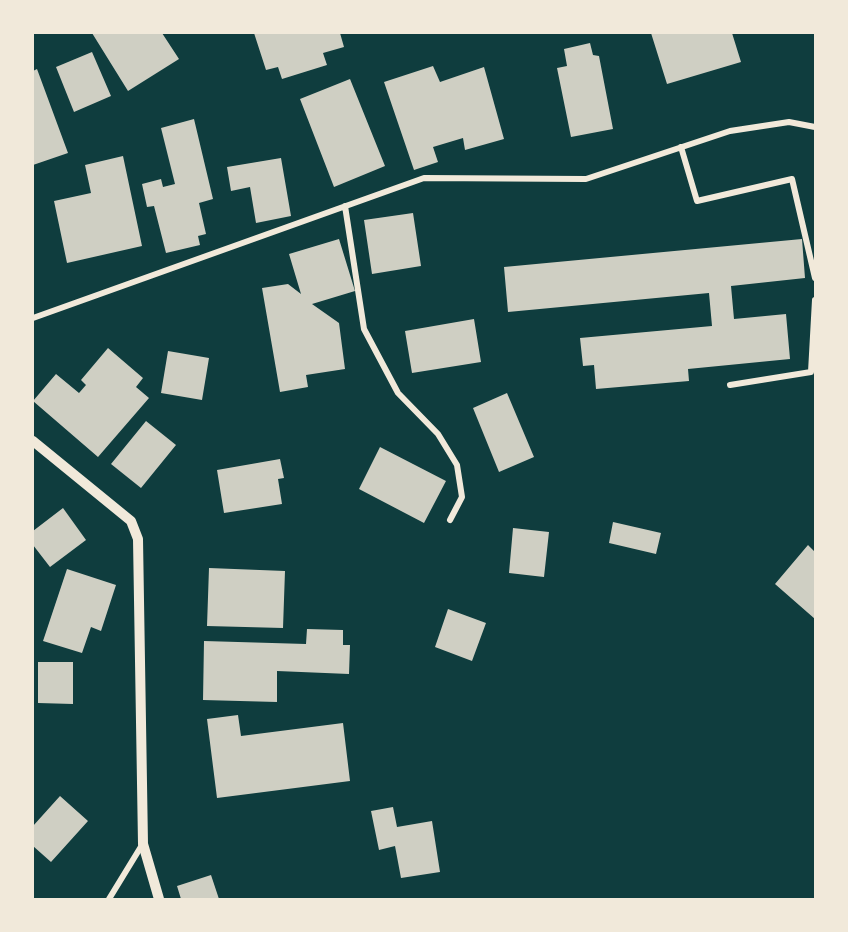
<!DOCTYPE html>
<html>
<head>
<meta charset="utf-8">
<style>
  body { margin:0 }
  #map { position:relative; width:848px; height:932px; overflow:hidden; background:#0f3d3e; font-family:Mulish,sans-serif }
  canvas { display:block }
  .frame { position:absolute; inset:0; border:34px solid #f1e9da; pointer-events:none }
</style>
</head>
<body>
<div id="map">
<canvas width="848" height="932"></canvas>
<div class="frame"></div>
</div>
<script>
const c = document.querySelector('canvas').getContext('2d');
c.lineJoin = 'round';
function fill(path, color) {
  c.fillStyle = color;
  c.fill(path, 'evenodd');
}
function shape(rows) {
  const path = new Path2D();
  for (const r of rows) {
    path.moveTo(r[0], r[1]);
    for (let i = 2; i < r.length; i += 2) path.lineTo(r[i], r[i + 1]);
  }
  return path;
}
function strokePath(path, color, width, dash) {
  c.strokeStyle = color;
  c.lineWidth = width;
  c.lineCap = dash ? 'butt' : 'round';
  c.setLineDash(dash || []);
  c.stroke(path);
}
const building = shape([
  [92,33,162,33,179,59,128,91],
  [254,33,340,33,344,47,323,53,327,65,282,79,278,67,266,70],
  [651,33,732,33,741,62,667,84],
  [590,43,593,55,599,56,613,129,571,137,557,68,567,66,564,49],
  [92,52,111,96,74,112,56,67],
  [433,66,440,82,484,67,504,139,465,150,463,138,433,147,438,162,414,170,384,82],
  [37,69,68,153,33,165,33,71],
  [350,79,385,166,334,187,300,99],
  [194,119,213,199,199,203,206,234,198,236,200,245,166,253,154,206,147,207,142,184,161,179,163,187,175,184,161,128],
  [123,156,142,246,67,263,54,201,91,193,85,165],
  [281,158,291,216,256,223,250,187,231,191,227,167],
  [413,213,421,266,372,274,364,220],
  [339,239,355,291,312,304,339,323,345,369,306,375,308,387,280,392,262,288,288,284,301,294,289,254],
  [802,239,805,278,731,286,734,319,786,314,790,359,688,369,689,381,596,389,594,365,583,366,580,338,712,326,709,293,508,312,504,267],
  [474,319,481,362,412,373,405,331],
  [108,348,143,378,136,387,149,398,98,457,33,401,56,374,79,393,86,385,81,380],
  [168,351,209,358,202,400,161,393],
  [507,393,534,457,499,472,473,408],
  [146,421,176,445,141,488,111,464],
  [380,447,446,481,424,523,359,489],
  [280,459,284,478,278,479,282,504,224,513,217,470],
  [63,508,86,540,50,567,33,545,33,531],
  [613,522,661,533,656,554,609,543],
  [513,528,549,532,544,577,509,573],
  [808,545,815,552,815,619,775,584],
  [209,568,285,571,283,628,207,626],
  [67,569,116,585,101,631,91,627,82,653,43,641],
  [448,609,486,623,472,661,435,647],
  [307,629,343,630,343,645,350,645,349,674,277,671,277,702,203,700,204,641,306,644],
  [38,662,73,662,73,704,38,703],
  [238,715,241,736,343,723,350,781,217,798,207,719],
  [60,796,88,821,51,862,33,846,33,826],
  [393,807,397,827,432,821,440,872,401,878,395,846,379,850,371,811],
  [211,875,219,899,181,899,177,886]
]);
const minor = shape([
  [681,147,697,201,792,179,815,278],
  [345,206,364,329,398,393,438,434,457,465,462,497,450,520],
  [33,318,424,178,586,179,730,131,789,122,815,127],
  [730,385,811,372,815,300],
  [109,899,142,845]
]);
const tertiary = shape([
  [33,441,131,521,138,539,143,844,159,899]
]);
fill(building, '#cfcfc3');
strokePath(minor, '#f1e9da', 6);
strokePath(tertiary, '#f1e9da', 10);
</script>
</body>
</html>
